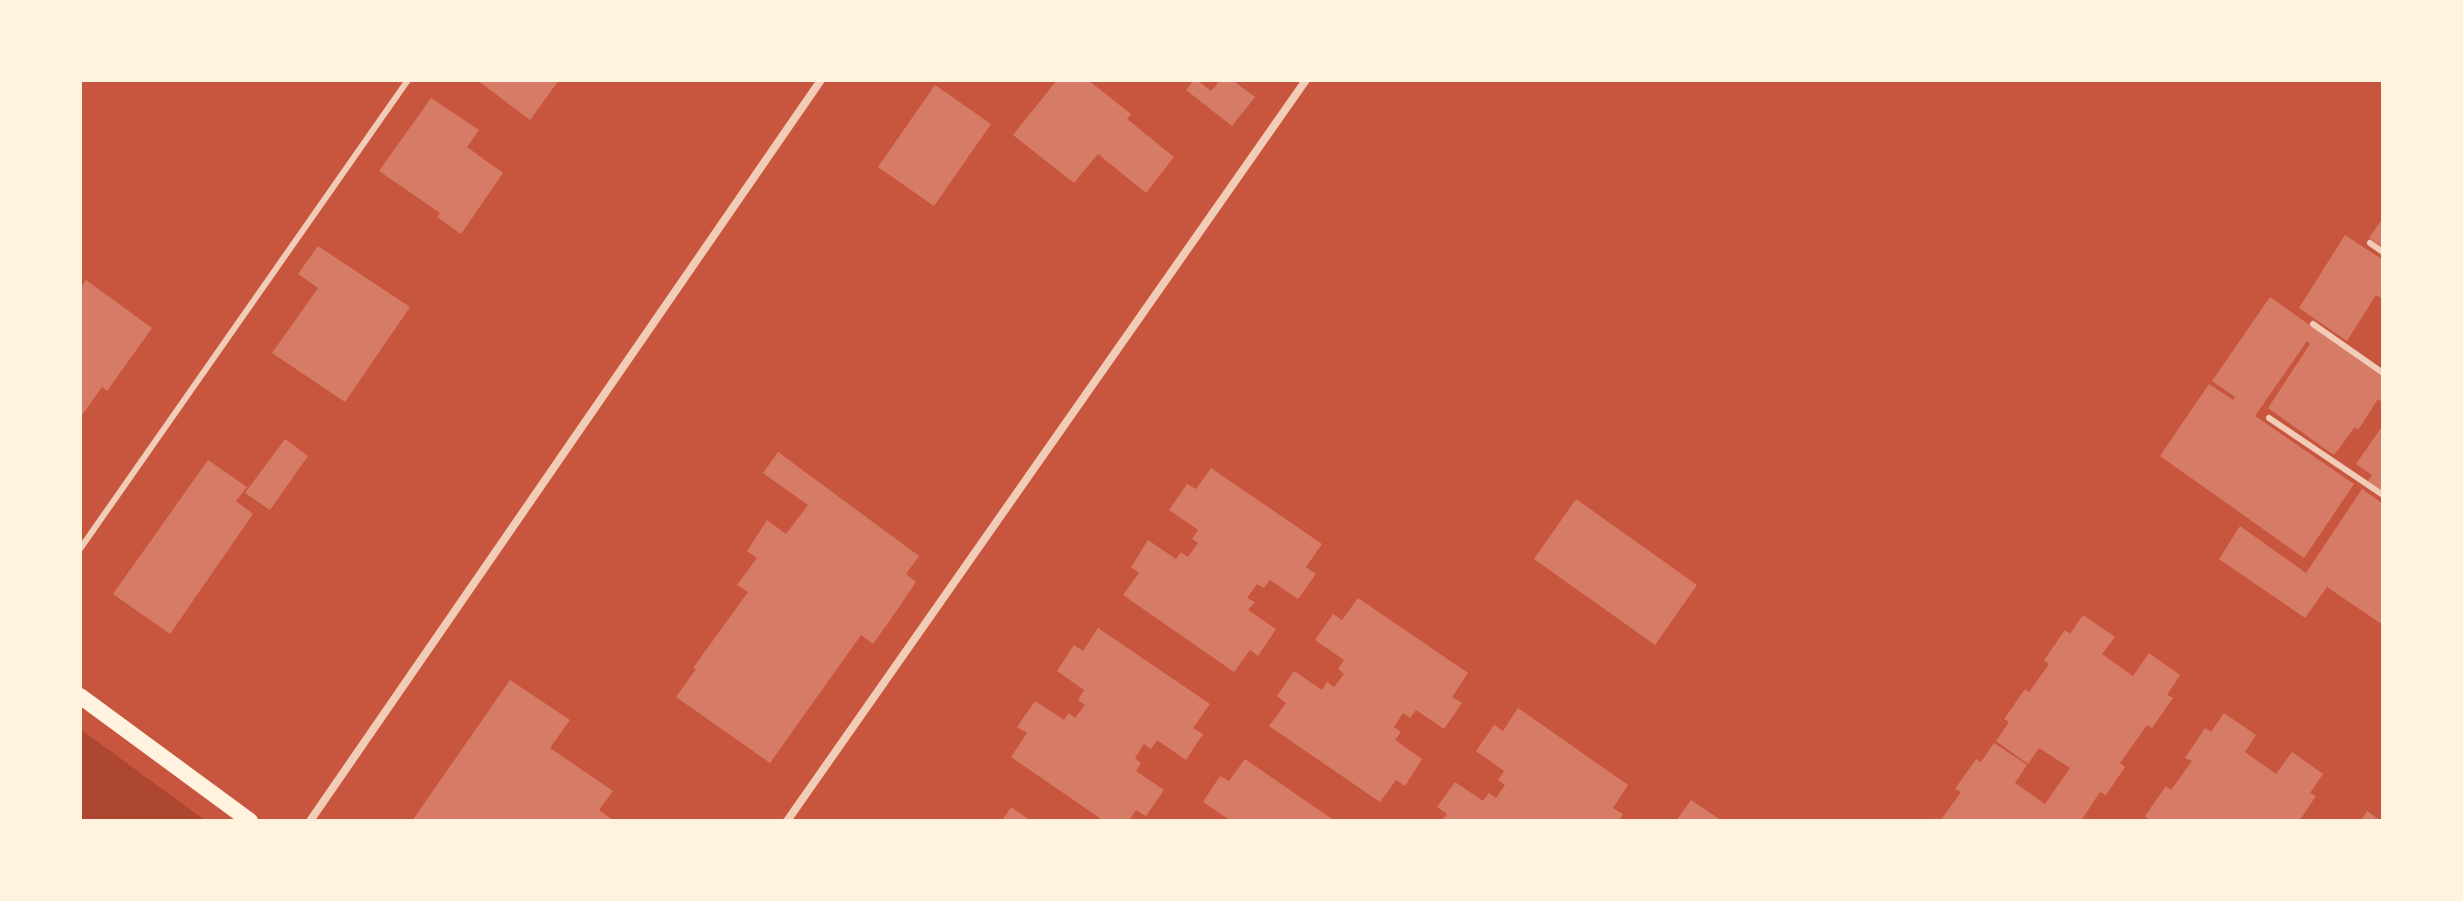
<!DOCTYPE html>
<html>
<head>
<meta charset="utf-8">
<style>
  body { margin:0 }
  #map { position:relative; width:2463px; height:901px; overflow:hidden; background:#c8553d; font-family:Manrope,sans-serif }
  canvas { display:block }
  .frame { position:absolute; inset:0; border:82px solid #fff3e0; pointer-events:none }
</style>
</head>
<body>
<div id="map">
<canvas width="2463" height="901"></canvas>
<div class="frame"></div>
</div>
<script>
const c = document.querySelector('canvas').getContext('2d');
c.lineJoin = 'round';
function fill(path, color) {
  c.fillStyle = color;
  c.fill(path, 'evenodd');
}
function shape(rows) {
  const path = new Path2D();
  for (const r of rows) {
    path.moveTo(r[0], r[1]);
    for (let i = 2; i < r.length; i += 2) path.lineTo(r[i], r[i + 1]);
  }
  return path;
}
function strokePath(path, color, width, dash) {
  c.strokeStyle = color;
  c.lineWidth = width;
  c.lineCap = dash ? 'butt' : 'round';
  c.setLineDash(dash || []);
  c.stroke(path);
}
const green = shape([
  [80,729,206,821,80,821]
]);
const building = shape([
  [477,80,559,80,530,120],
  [1057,80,1088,80,1131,114,1127,119,1174,157,1146,193,1098,154,1074,183,1013,135],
  [1194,80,1197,80,1211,91,1218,83,1215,80,1232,80,1255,97,1232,126,1186,90],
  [935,85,991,124,934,206,878,167],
  [431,98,479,130,467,147,503,173,461,234,437,217,440,213,379,171],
  [2383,218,2383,247,2369,238],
  [2345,235,2383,260,2383,299,2376,295,2347,341,2299,308],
  [318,246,410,307,345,402,272,353,318,288,298,274],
  [86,280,152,328,107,391,102,387,80,418,80,289],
  [2270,297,2383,377,2383,402,2378,399,2358,430,2355,427,2334,455,2268,408,2310,344,2307,341,2255,416,2354,484,2304,558,2160,456,2209,384,2233,400,2235,397,2212,381],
  [2383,425,2383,492,2368,481,2372,475,2356,464],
  [285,439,308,456,270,510,245,493],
  [778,452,919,556,906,574,916,582,895,613,873,644,861,635,770,763,676,697,696,669,693,668,748,592,737,585,757,558,747,551,767,520,786,534,808,505,763,473],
  [208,460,247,487,236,501,253,514,170,634,113,594],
  [1211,468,1322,544,1306,567,1316,574,1298,599,1270,580,1264,588,1257,584,1247,598,1255,602,1248,610,1276,629,1258,656,1250,650,1234,672,1123,595,1139,573,1131,567,1148,540,1176,559,1181,552,1188,557,1198,543,1192,539,1198,530,1169,510,1187,484,1196,489],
  [2362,489,2383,504,2383,625,2327,587,2305,618,2219,559,2240,526,2306,573],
  [1576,499,1697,585,1655,645,1534,559],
  [1358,598,1468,673,1452,697,1462,703,1444,729,1416,710,1410,718,1403,713,1394,727,1401,732,1395,740,1422,759,1405,786,1396,780,1380,802,1269,726,1286,703,1277,696,1294,671,1322,690,1327,682,1334,687,1344,674,1338,669,1344,660,1315,640,1333,614,1342,620],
  [2083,615,2115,637,2102,654,2133,676,2149,653,2180,675,2167,695,2173,698,2152,728,2147,725,2120,763,2125,767,2106,795,2100,792,2081,821,1933,821,1936,818,1940,821,1961,792,1955,789,1976,759,1981,762,1994,743,2027,765,2015,783,2045,804,2070,768,2039,748,2028,764,1996,741,2009,722,2004,719,2025,689,2029,692,2049,664,2044,660,2065,630,2070,634],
  [1098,628,1210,704,1193,728,1203,734,1186,760,1157,740,1151,749,1144,744,1135,758,1141,763,1136,771,1164,790,1146,816,1136,810,1129,821,1104,821,1011,757,1027,733,1017,727,1035,701,1064,720,1069,713,1075,718,1085,705,1078,700,1084,690,1057,671,1074,645,1083,651],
  [510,680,570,720,550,748,613,791,599,810,614,821,412,821],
  [1518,708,1628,785,1613,808,1623,814,1619,821,1441,821,1447,814,1437,807,1455,782,1483,801,1489,793,1496,798,1505,785,1498,780,1504,771,1476,751,1494,725,1503,731],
  [2224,713,2256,735,2245,752,2276,774,2292,752,2323,774,2310,793,2316,796,2299,821,2150,821,2145,816,2166,786,2171,790,2192,761,2185,758,2205,728,2211,732],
  [1245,759,1335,821,1231,821,1203,802,1220,776,1229,781],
  [1691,800,1722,821,1676,821],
  [1011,807,1031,821,1002,821],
  [2367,811,2381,821,2361,821]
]);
const service = shape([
  [2370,243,2383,252],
  [2313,324,2383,373],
  [2269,418,2383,495],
  [80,549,408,80]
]);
const minor = shape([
  [310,821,821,80],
  [787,821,1306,80]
]);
const secondary = shape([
  [80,696,250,821]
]);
fill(green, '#ae4732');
fill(building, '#d67c66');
strokePath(service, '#f1ccb7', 6);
strokePath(minor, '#f1ccb7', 8);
strokePath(secondary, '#fff3e0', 16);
</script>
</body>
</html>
